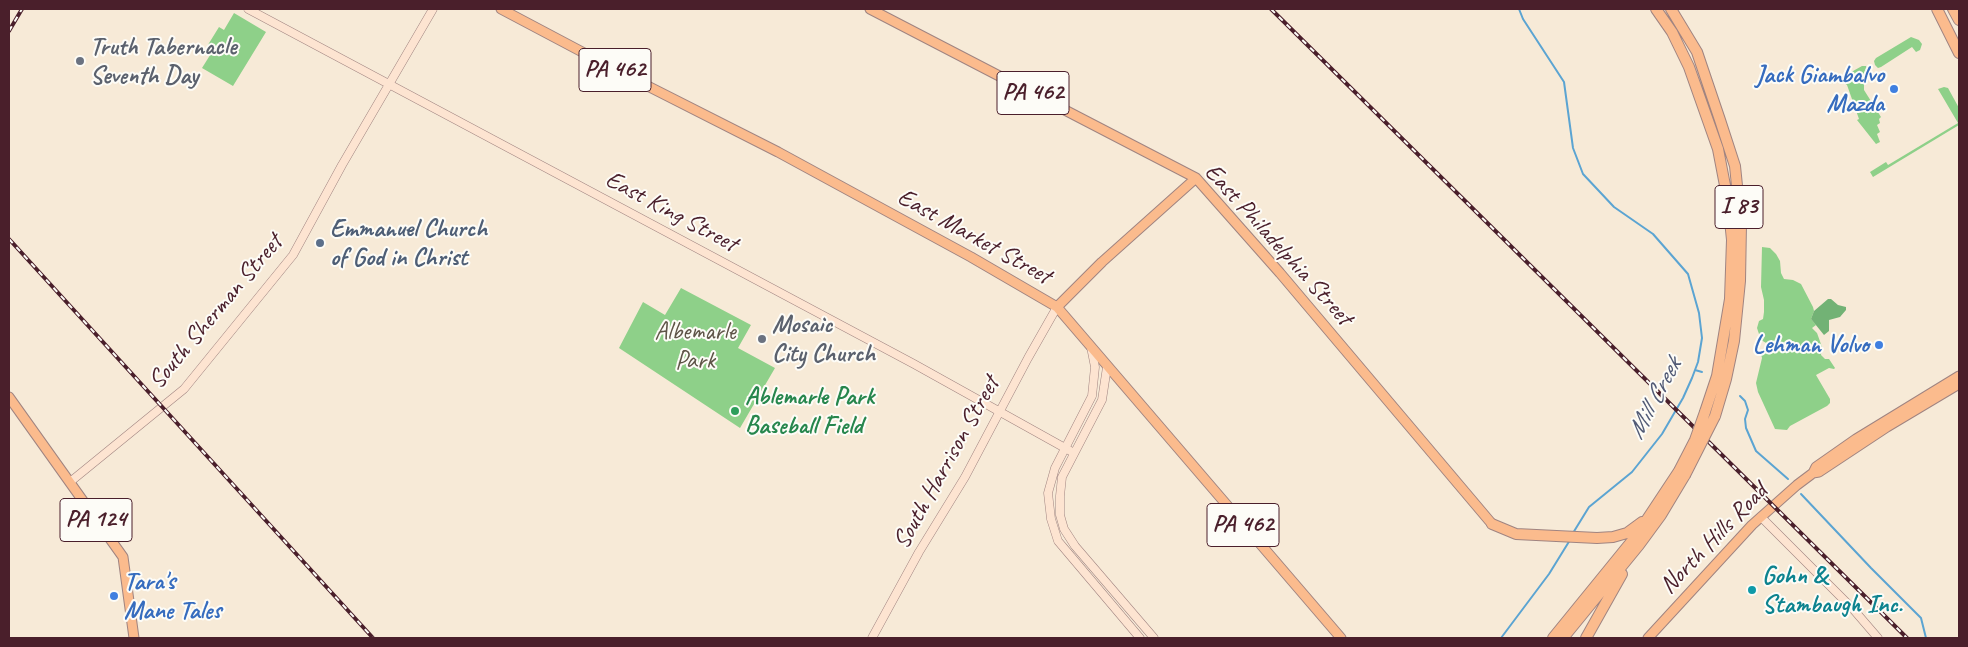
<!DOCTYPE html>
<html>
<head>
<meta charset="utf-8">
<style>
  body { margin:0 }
  #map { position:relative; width:1968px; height:647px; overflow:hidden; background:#f7ead7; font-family:Caveat,sans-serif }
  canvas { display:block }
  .frame { position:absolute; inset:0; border:10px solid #4a1f2b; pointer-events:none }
</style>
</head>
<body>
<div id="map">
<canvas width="1968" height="647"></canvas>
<div class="frame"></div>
</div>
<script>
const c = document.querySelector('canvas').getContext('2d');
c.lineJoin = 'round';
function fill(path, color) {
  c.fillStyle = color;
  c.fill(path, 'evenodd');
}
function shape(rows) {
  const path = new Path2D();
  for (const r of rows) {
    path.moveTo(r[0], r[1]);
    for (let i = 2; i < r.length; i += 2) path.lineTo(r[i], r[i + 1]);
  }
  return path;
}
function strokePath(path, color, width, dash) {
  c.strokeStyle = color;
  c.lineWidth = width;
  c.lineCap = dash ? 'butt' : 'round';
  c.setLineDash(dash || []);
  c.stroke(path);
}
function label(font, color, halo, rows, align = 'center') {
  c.font = font + ' Caveat,sans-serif';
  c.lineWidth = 4;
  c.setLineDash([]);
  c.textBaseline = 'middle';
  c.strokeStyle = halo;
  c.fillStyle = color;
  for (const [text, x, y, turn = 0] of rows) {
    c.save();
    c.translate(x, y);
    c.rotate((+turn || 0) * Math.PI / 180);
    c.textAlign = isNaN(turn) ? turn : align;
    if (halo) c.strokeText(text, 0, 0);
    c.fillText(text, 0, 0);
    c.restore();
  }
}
const green = shape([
  [234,13,266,32,233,86,202,68,212,52,206,48,219,27,224,30],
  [1911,37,1919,40,1922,44,1920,50,1916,52,1912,47,1881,67,1878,68,1875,65,1874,61,1876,58],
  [1862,66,1866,66,1869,71,1864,84,1864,90,1881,117,1879,119,1880,123,1877,125,1880,132,1877,134,1880,142,1876,144,1857,120,1859,119,1847,85,1842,82,1844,76],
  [1944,87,1948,88,1959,108,1959,125,1873,177,1870,172,1886,162,1888,165,1958,123,1938,89],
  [1762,247,1770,248,1776,254,1780,261,1781,273,1784,279,1793,280,1801,284,1813,307,1814,311,1811,319,1816,325,1812,328,1817,333,1822,347,1821,355,1825,359,1829,359,1835,368,1834,369,1829,368,1816,375,1830,399,1830,403,1827,406,1790,426,1787,430,1775,429,1758,392,1756,383,1762,358,1761,354,1766,349,1768,344,1761,340,1757,328,1759,321,1763,319,1764,312,1764,300,1761,287],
  [681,288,751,325,738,348,775,368,740,428,619,348,643,302,665,315]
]);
const forest = shape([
  [1828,299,1831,299,1838,305,1846,307,1846,310,1840,317,1829,320,1829,331,1824,335,1811,319,1814,311]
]);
const stream = shape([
  [1519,9,1523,19,1564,82,1573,148,1583,174,1614,207,1653,234,1688,274,1699,313,1702,338,1698,362,1692,378,1683,398,1662,434,1632,472,1589,507,1573,533],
  [1695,370,1702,372],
  [1740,396,1745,401,1748,410,1745,419,1746,428,1756,451,1788,479],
  [1801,494,1871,568,1921,618,1926,638],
  [1501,638,1549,574,1570,540]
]);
const secondary = shape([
  [248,9,914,364,1074,453],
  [1091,347,1095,367,1092,396,1055,468,1048,493,1051,519,1058,541,1140,638],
  [1107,367,1102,400,1062,477,1060,496,1060,515,1064,529,1075,546,1154,638],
  [70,482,184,389,293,255,342,165,433,9],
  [1761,517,1853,609,1878,638],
  [872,638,919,552,965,477,1028,358,1057,307]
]);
const primary = shape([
  [501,9,620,72,778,152,971,257,1057,307,1341,638],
  [870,9,1196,178,1280,273,1492,524],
  [1057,307,1102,262,1196,178],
  [9,397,123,557,134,638],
  [1813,473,1816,467,1856,439,1959,376],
  [1648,638,1752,525,1797,485,1813,473,1819,472,1887,427,1959,384]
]);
const highway = shape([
  [1656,9,1672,32,1689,67,1718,149,1728,201,1732,240,1730,299,1717,376,1705,412],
  [1671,9,1697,52,1720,120,1735,166,1741,225,1740,281,1734,341,1726,379,1715,416],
  [1937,9,1959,53],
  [1953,9,1959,20],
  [1492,524,1516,534,1597,538,1613,537,1627,533,1642,522],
  [1553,638,1636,536,1679,471],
  [1563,638,1639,545,1661,515,1685,475],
  [1586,638,1622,574]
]);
const rail = shape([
  [1271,9,1907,638],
  [9,31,22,9],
  [9,239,373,638]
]);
const highwayBridge = shape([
  [1679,471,1695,440,1705,412],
  [1685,475,1715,416]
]);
const markers = [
  [80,61,5,"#6b7280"],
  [1894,89,5,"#3f7fe0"],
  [320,243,5,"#5c6f8a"],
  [762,339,5,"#6b7280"],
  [1879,345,5,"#3f7fe0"],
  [735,411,5,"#2e9e5b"],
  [1752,590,5,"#0f9aa8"],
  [114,596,5,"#3f7fe0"]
];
const shields = [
  [615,70,72],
  [1033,93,72],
  [1739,207,48],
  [96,520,72],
  [1243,525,72]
];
const shieldNames = [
  ["PA 462",615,70],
  ["PA 462",1033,93],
  ["I 83",1739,207],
  ["PA 124",96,520],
  ["PA 462",1243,525]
];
const worshipNames = [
  ["Truth Tabernacle",90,47],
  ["Seventh Day",90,76],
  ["Mosaic",772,325],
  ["City Church",772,354]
];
const shopNames = [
  ["Jack Giambalvo",1884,75],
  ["Mazda",1884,104],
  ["Lehman Volvo",1869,345],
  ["Tara's",124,582,"left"],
  ["Mane Tales",124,611,"left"]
];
const streetNames = [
  ["East King Street",671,212,28],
  ["East Market Street",974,237,29],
  ["East Philadelphia Street",1278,245,48],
  ["South Sherman Street",216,312,-50],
  ["South Harrison Street",947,463,-61],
  ["North Hills Road",1714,539,-46]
];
const serviceNames = [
  ["Emmanuel Church",330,229],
  ["of God in Christ",330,258]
];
const parkNames = [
  ["Albemarle",695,332],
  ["Park",695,361]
];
const leisureNames = [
  ["Ablemarle Park",745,397],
  ["Baseball Field",745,426]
];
const cultureNames = [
  ["Gohn &",1762,576],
  ["Stambaugh Inc.",1762,605]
];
const waterNames = [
  ["Mill Creek",1655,399,-62]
];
fill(green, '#8ed089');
fill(forest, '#72b275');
strokePath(stream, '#5ba4d2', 2);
strokePath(secondary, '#a08481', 9);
strokePath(primary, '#a08481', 11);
strokePath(highway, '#a08481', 12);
strokePath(secondary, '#fde4d1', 8);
strokePath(primary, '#fbbb8d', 9);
strokePath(highway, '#fbbb8d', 10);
strokePath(rail, '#4a1f2b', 4);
strokePath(rail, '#fdfcf7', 2, [5.5]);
strokePath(highwayBridge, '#a08481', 12, []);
strokePath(highwayBridge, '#fbbb8d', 10);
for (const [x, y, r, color] of markers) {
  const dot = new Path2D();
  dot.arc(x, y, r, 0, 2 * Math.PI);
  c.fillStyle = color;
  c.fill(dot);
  strokePath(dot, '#fdfcf7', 2);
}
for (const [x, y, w] of shields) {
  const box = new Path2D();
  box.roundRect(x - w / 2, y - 21.5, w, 43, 4);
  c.fillStyle = '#fdfcf7';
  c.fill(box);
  strokePath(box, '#4a1f2b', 1);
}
label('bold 24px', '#4a1f2b', null, shieldNames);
label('bold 25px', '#5b616d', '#fdfcf7', worshipNames, 'left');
label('bold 25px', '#366cbe', '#fdfcf7', shopNames, 'right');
label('25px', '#4a1f2b', '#fdfcf7', streetNames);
label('bold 25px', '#4e5e75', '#fdfcf7', serviceNames, 'left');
label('25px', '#5e5447', '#fdfcf7', parkNames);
label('bold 25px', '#27864d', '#fdfcf7', leisureNames, 'left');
label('bold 25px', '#0d838f', '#fdfcf7', cultureNames, 'left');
label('italic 26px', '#525b76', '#fdfcf7', waterNames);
</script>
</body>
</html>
